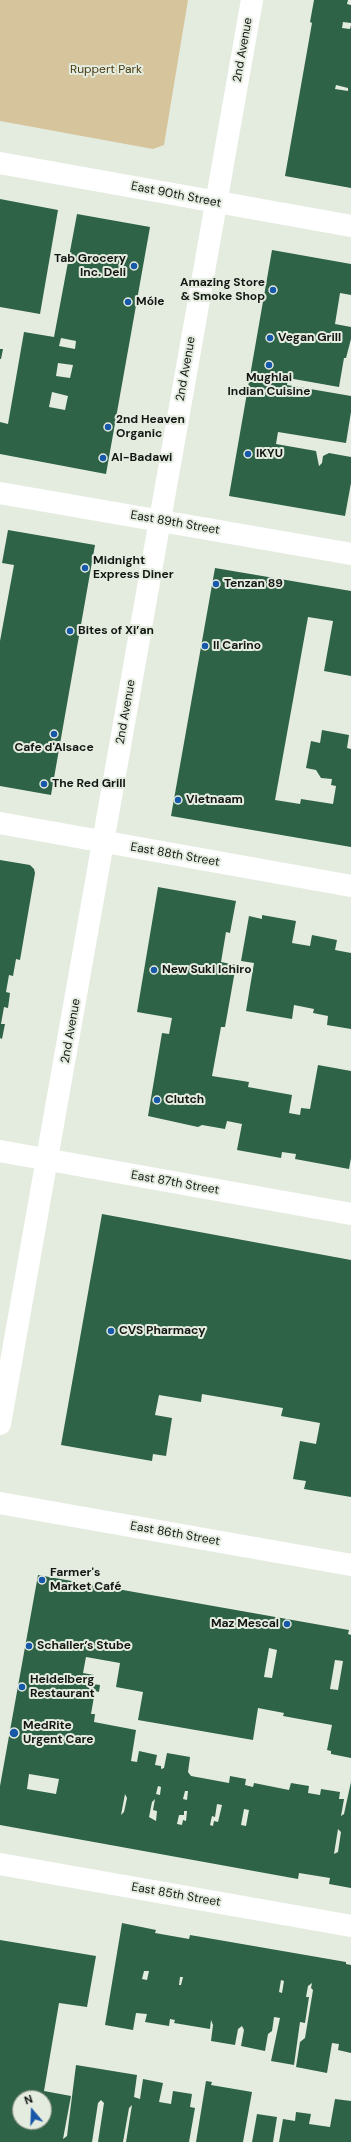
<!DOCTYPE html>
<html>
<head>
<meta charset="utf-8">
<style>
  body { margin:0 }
  #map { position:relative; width:351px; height:2142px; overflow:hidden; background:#e4ece0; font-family:"DM Sans",sans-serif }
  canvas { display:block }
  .north { position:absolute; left:12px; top:2090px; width:40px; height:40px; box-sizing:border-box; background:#e4ece0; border:1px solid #90968e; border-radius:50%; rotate:341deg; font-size:11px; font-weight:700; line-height:16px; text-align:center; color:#131612 }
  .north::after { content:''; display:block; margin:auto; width:14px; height:18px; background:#1858a9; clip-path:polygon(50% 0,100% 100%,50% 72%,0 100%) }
</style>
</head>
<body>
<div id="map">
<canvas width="351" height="2142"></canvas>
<div class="north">N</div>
</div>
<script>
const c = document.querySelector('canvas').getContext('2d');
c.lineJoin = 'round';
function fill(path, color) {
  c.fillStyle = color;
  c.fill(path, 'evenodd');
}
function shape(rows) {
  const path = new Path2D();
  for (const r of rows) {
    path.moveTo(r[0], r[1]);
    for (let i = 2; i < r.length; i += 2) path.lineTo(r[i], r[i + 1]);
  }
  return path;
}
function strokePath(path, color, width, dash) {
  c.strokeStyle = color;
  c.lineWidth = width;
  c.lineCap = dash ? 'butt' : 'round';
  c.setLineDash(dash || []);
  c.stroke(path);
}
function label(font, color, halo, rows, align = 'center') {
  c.font = font + ' "DM Sans",sans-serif';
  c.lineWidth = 4;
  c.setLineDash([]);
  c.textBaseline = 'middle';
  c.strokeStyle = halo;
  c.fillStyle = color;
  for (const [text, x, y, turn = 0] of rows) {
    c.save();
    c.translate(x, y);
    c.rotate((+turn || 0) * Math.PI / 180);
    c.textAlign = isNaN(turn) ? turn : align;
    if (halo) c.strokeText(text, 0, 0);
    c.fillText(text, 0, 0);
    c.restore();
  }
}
const green = shape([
  [0,0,188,0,164,145,153,149,0,121]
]);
const building = shape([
  [314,0,348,0,347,4,351,5,351,23,343,22,342,28,350,29,351,25,351,188,285,176,312,23,310,22],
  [336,85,348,88,348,91,335,89],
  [0,199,58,210,40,314,0,307],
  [77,214,150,227,106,474,0,454,0,422,8,424,24,332,54,337],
  [61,338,76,341,75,349,59,346],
  [58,363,73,365,70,378,56,376],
  [52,392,68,396,65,410,49,407],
  [272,250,351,264,351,295,340,293,335,324,351,327,351,339,346,358,344,358,339,387,288,378,287,385,351,396,351,412,346,443,278,432,276,444,316,451,319,466,322,463,323,456,329,453,351,457,351,483,345,516,229,496],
  [0,349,3,349,1,359,0,359],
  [8,530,95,545,51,795,0,786,0,641,14,565,2,563],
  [215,568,351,591,351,676,324,671,333,621,308,617,275,800,300,804,301,799,333,804,336,786,331,785,332,779,321,778,316,770,306,768,311,741,320,743,322,730,349,735,347,748,351,749,351,847,171,816],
  [0,860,30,865,34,869,35,873,20,960,16,959,13,976,9,975,6,992,10,993,8,1008,4,1007,1,1024,5,1024,2,1039,0,1038],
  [158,887,236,901,230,933,226,932,221,962,236,965,225,1027,221,1027,212,1076,249,1082,248,1087,292,1095,289,1113,300,1115,301,1108,310,1109,318,1065,351,1071,351,1158,349,1169,295,1159,296,1154,282,1152,281,1158,237,1150,242,1124,227,1121,225,1129,202,1125,198,1127,148,1116,162,1033,169,1034,172,1018,137,1012],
  [262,915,296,921,292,943,310,946,312,935,337,940,335,950,351,953,351,1029,327,1025,328,1016,313,1013,314,1009,294,1005,292,1019,246,1011,254,963,241,961,249,916,262,919],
  [102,1214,351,1260,351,1497,304,1489,306,1481,293,1479,300,1441,316,1444,320,1423,281,1416,283,1408,202,1394,201,1402,159,1395,155,1415,172,1418,166,1456,153,1454,152,1461,61,1445],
  [38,1575,349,1630,348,1634,351,1635,351,1758,331,1754,331,1751,327,1750,332,1725,283,1716,284,1713,258,1708,253,1740,138,1720,143,1692,116,1687,120,1663,86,1657,83,1673,94,1675,93,1684,100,1685,99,1692,95,1691,91,1714,95,1714,94,1722,136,1730,131,1761,137,1762,139,1751,157,1755,155,1765,161,1766,161,1769,164,1768,167,1753,190,1757,188,1772,191,1776,229,1783,230,1776,246,1779,245,1785,253,1787,254,1783,289,1790,291,1783,309,1786,308,1793,320,1795,321,1789,340,1792,339,1799,344,1799,341,1816,344,1814,351,1782,351,1888,329,1884,330,1878,299,1873,298,1879,0,1825,0,1786],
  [269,1648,277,1650,272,1678,264,1677],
  [335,1660,343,1661,338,1690,330,1689],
  [29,1774,59,1779,56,1794,27,1789],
  [158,1786,161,1787,160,1795,156,1794],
  [185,1791,188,1791,187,1800,183,1799],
  [125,1794,127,1798,124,1812,121,1815],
  [155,1799,153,1810,157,1811,156,1821,149,1817,152,1802],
  [217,1804,222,1805,218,1822,214,1821,213,1826,210,1825,212,1816,215,1817],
  [244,1809,249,1810,246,1826,241,1825],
  [184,1811,187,1811,186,1821,183,1820,182,1825,177,1824,179,1815,184,1815],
  [338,1829,341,1832,338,1852,334,1854],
  [122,1923,156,1930,155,1933,189,1939,190,1935,346,1962,346,1964,351,1965,351,2053,338,2050,339,2044,332,2043,327,2073,296,2067,300,2042,305,2038,313,1990,311,1988,312,1983,308,1986,306,1997,309,1997,305,2023,300,2022,294,2065,271,2061,280,2018,274,2017,272,2031,268,2034,265,2051,241,2046,244,2030,242,2026,238,2029,235,2045,211,2041,213,2025,211,2020,210,2029,174,2023,175,2020,170,2019,169,2026,145,2022,147,2014,136,2013,133,2030,105,2025],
  [144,1971,149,1971,147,1980,142,1979],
  [180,1977,183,1977,181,1985,179,1985],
  [281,1980,284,1981,282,1993,279,1992],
  [0,1940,96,1956,87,2007,59,2003,44,2091,71,2096,63,2139,67,2136,76,2065,137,2075,134,2097,140,2099,143,2079,163,2083,159,2102,171,2104,173,2091,192,2094,190,2107,195,2108,189,2142,126,2142,132,2105,129,2108,123,2142,98,2142,104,2103,101,2100,98,2103,92,2142,0,2142],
  [20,2098,44,2098,44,2122,20,2122],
  [206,2081,212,2082,211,2085,252,2092,243,2142,196,2142],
  [335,2099,351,2101,351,2142,279,2142,283,2119,295,2121,296,2112,311,2114,309,2124,330,2127],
  [257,2114,277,2117,273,2142,252,2142]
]);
const street = shape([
  [0,163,351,226],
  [0,493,351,554],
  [0,823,351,886],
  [0,1151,351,1214],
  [0,1864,351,1926]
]);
const secondary = shape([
  [0,1503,351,1565]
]);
const primary = shape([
  [0,1424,252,0]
]);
const markers = [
  [134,266,4,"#1858a9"],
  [273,290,4,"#1858a9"],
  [128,302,4,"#1858a9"],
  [270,338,4,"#1858a9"],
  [269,365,4,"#1858a9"],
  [108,427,4,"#1858a9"],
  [248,454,4,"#1858a9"],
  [103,458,4,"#1858a9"],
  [85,568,4,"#1858a9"],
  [216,584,4,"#1858a9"],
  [70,631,4,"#1858a9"],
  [205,646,4,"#1858a9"],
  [54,734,4,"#1858a9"],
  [44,784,4,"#1858a9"],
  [178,800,4,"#1858a9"],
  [154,970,4,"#1858a9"],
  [157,1100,4,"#1858a9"],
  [111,1331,4,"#1858a9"],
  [42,1580,4,"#1858a9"],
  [287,1624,4,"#1858a9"],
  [29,1646,4,"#1858a9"],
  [22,1687,4,"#1858a9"],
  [14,1733,5,"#1858a9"]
];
const streetNames = [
  ["2nd Avenue",243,50,-80],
  ["East 90th Street",176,195,11],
  ["2nd Avenue",186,369,-80],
  ["East 89th Street",175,523,10],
  ["2nd Avenue",126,712,-80],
  ["East 88th Street",175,855,10],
  ["2nd Avenue",71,1031,-80],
  ["East 87th Street",175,1183,10],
  ["East 86th Street",175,1534,10],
  ["East 85th Street",176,1895,10]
];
const parkNames = [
  ["Ruppert Park",106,70]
];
const poiNames = [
  ["Tab Grocery",126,259,"right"],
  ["Inc. Deli",126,273,"right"],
  ["Amazing Store",265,283,"right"],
  ["& Smoke Shop",265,297,"right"],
  ["Móle",136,302],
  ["Vegan Grill",278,338],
  ["Mughlai",269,378,"center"],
  ["Indian Cuisine",269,392,"center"],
  ["2nd Heaven",116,420],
  ["Organic",116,434],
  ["IKYU",256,454],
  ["Al-Badawi",111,458],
  ["Midnight",93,561],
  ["Express Diner",93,575],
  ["Tenzan 89",224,584],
  ["Bites of Xi’an",78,631],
  ["Il Carino",213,646],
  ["Cafe d'Alsace",54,748,"center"],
  ["The Red Grill",52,784],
  ["Vietnaam",186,800],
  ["New Suki Ichiro",162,970],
  ["Clutch",165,1100],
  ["CVS Pharmacy",119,1331],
  ["Farmer's",50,1573],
  ["Market Café",50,1587],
  ["Maz Mescal",279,1624,"right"],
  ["Schaller’s Stube",37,1646],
  ["Heidelberg",30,1680],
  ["Restaurant",30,1694],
  ["MedRite",23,1726],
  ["Urgent Care",23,1740]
];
fill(green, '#d6c49c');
fill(building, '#2f6348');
strokePath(street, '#fff', 22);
strokePath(secondary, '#fff', 22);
strokePath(primary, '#fff', 22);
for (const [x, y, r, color] of markers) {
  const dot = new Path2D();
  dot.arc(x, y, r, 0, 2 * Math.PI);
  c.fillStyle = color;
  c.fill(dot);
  strokePath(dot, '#e4ece0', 1.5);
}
label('12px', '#131612', '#e4ece0', streetNames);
label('12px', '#4a3a10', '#e4ece0', parkNames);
label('bold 12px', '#131612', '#e4ece0', poiNames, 'left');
</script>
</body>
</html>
